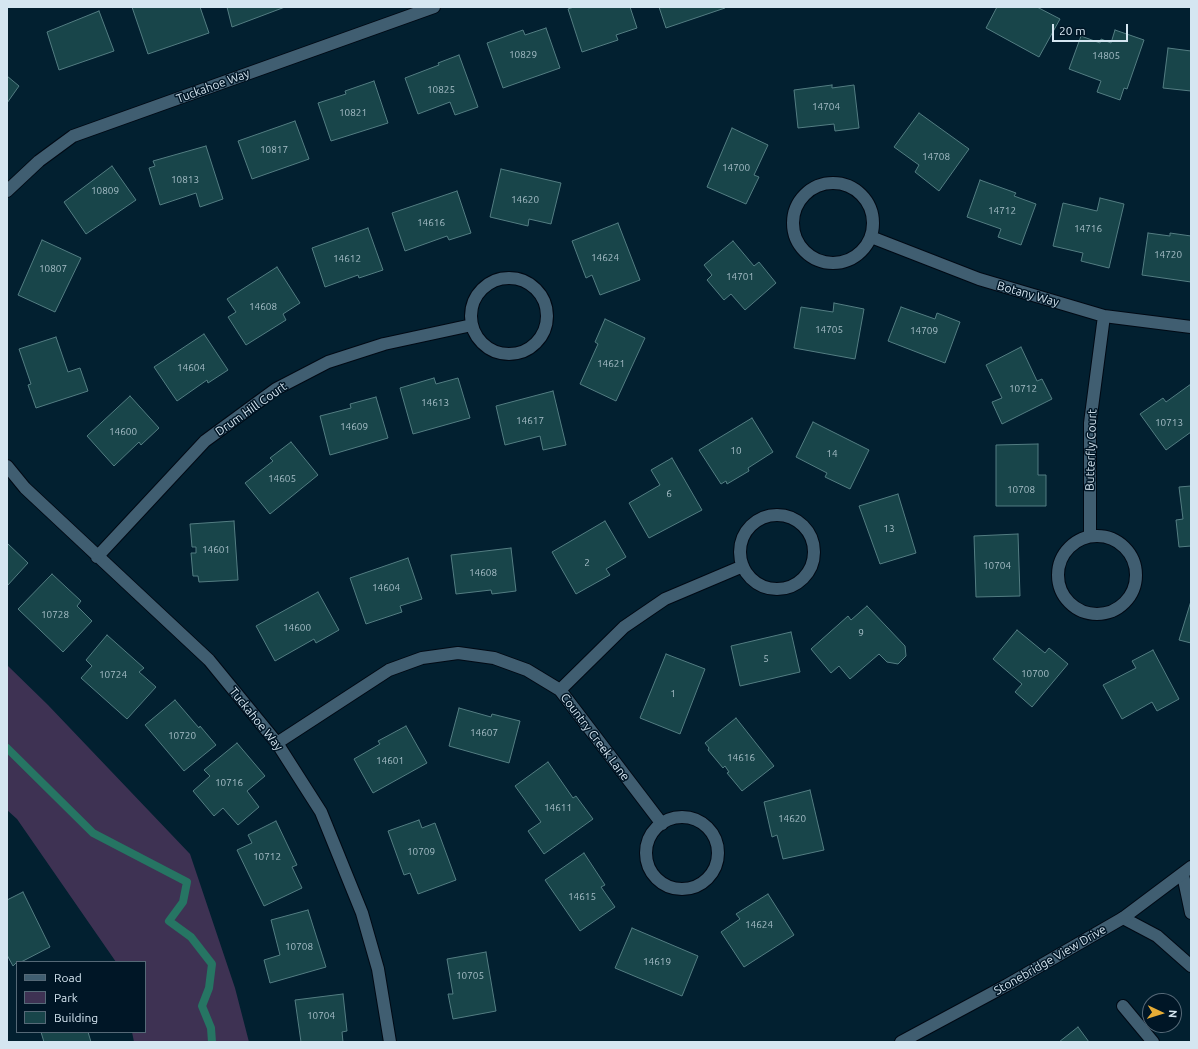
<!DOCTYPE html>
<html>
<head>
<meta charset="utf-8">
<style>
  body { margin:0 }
  #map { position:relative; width:1198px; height:1049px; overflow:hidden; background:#022030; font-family:Ubuntu,sans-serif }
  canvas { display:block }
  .frame { position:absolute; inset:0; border:8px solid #d5e6f1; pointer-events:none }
  .legend { position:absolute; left:16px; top:961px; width:130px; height:72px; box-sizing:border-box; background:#001626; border:1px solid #556977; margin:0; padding:5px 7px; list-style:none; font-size:12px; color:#d5e6f1 }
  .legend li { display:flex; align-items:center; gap:8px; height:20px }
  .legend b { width:20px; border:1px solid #556977 }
  .north { position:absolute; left:1142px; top:993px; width:40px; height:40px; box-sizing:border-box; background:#001626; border:1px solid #556977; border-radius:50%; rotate:94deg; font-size:11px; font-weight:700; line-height:16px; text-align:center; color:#d5e6f1 }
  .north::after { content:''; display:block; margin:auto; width:14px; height:18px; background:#e6ac36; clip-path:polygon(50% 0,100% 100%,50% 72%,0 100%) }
  .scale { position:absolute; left:1052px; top:24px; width:76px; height:18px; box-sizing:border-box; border:2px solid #d5e6f1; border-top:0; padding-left:5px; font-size:12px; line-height:14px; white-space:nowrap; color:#d5e6f1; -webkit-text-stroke:3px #001626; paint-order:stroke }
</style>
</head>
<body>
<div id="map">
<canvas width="1198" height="1049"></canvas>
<div class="frame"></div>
<ul class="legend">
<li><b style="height:5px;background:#405e71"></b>Road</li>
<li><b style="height:11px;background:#3e3253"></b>Park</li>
<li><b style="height:11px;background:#18454a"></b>Building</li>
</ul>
<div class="north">N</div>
<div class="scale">20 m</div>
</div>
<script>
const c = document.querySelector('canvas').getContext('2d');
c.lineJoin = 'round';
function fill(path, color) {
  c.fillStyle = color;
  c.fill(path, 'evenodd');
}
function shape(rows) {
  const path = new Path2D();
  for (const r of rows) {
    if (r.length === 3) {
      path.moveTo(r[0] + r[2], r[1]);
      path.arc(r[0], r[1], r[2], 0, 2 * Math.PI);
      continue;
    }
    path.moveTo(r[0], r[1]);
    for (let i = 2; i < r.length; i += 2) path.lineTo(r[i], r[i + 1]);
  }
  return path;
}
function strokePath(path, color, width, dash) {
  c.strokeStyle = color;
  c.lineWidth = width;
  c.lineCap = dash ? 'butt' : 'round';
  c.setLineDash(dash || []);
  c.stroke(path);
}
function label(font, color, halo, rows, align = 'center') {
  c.font = font + ' Ubuntu,sans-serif';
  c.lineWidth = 3;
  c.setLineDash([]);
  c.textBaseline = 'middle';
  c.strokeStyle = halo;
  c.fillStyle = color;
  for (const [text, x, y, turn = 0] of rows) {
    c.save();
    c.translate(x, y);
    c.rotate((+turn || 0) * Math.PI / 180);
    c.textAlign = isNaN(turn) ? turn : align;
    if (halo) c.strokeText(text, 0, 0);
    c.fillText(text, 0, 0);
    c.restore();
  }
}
const green = shape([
  [7,665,48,705,190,854,235,988,249,1042,134,1042,132,1032,145,1032,145,962,116,962,17,819,7,810]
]);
const stream = shape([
  [7,748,93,833,187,882,183,902,169,921,191,937,212,964,209,988,202,1006,211,1028,212,1042]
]);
const building = shape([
  [132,7,200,7,209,33,148,54,132,7],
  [227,7,285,7,232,27,227,7],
  [574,7,630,7,637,28,616,35,618,40,582,52,568,9,574,7],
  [659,7,724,7,725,8,666,28,659,7],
  [997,7,1037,7,1060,19,1039,57,986,28,997,7],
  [99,11,114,51,59,70,47,32,99,11],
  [546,28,560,68,503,88,487,43,523,30,525,35,546,28],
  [1115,30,1144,40,1127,89,1124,88,1120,100,1097,92,1101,81,1069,69,1081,36,1100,43,1101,39,1111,43,1115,30],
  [1168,48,1191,51,1191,91,1163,88,1168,48],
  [459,55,478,107,455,115,450,102,418,114,405,78,439,65,438,63,459,55],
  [7,76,19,86,7,103,7,76],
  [374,81,388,123,331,141,318,103,346,94,345,91,374,81],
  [832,85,832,88,854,85,859,128,835,131,834,124,798,128,794,90,832,85],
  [919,113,969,149,939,191,915,172,919,165,894,147,919,113],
  [295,121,309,159,252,179,238,141,295,121],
  [732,128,768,145,754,175,759,177,746,204,707,187,732,128],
  [206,146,223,199,200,207,196,193,160,205,149,168,155,166,153,161,206,146],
  [112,166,136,200,86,234,64,202,112,166],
  [501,169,561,183,551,224,529,219,528,226,490,217,501,169],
  [980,180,1016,193,1014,196,1036,204,1021,245,998,237,1001,229,967,217,980,180],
  [457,191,471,233,449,240,447,236,405,251,392,213,457,191],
  [1100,198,1124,204,1109,268,1081,261,1083,253,1053,246,1063,203,1097,211,1100,198],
  [618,223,640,280,600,295,592,275,586,278,572,241,618,223],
  [368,228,383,270,359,278,358,275,325,287,312,248,368,228],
  [1148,233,1170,236,1170,233,1191,236,1191,282,1142,275,1148,233],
  [42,240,81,258,55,312,18,295,42,240],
  [733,241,754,266,759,262,776,283,745,310,731,294,724,300,707,280,712,275,704,265,733,241],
  [277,267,300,303,283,314,286,320,246,345,228,317,236,312,227,299,277,267],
  [834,303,864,309,855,359,794,348,801,307,833,312,834,303],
  [901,307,935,319,937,313,960,322,945,363,888,341,901,307],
  [605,319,645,338,616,401,580,384,598,344,595,342,605,319],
  [204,334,228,370,208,383,207,380,177,401,154,367,204,334],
  [56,337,68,372,80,368,88,391,36,408,28,385,31,384,19,349,56,337],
  [1021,347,1037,381,1042,379,1052,399,1002,424,992,402,1002,398,986,365,1021,347],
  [434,378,436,384,458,378,470,418,413,434,400,388,434,378],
  [1191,384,1191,432,1166,450,1140,414,1163,398,1166,402,1191,384],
  [553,391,566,445,543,450,540,436,505,445,496,406,553,391],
  [130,396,159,428,141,445,139,442,114,466,87,436,130,396],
  [376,397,388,438,330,455,320,416,351,408,350,404,376,397],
  [752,418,773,452,748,468,749,471,727,484,726,481,721,484,699,450,752,418],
  [813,422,869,450,850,489,825,477,827,473,796,457,813,422],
  [291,442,318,475,270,514,245,483,273,461,270,458,291,442],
  [1038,444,1038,475,1046,475,1046,506,996,506,996,445,1038,444],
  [672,458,702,510,649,538,629,503,660,485,651,470,672,458],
  [1191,486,1191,546,1179,547,1176,520,1183,519,1179,487,1191,486],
  [898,494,916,553,880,564,859,506,898,494],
  [234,521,238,580,199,582,198,576,193,576,191,553,196,553,196,547,192,547,190,524,234,521],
  [605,521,626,557,606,569,610,575,576,594,552,552,605,521],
  [1018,534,1020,596,976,597,974,536,1018,534],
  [7,543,28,563,7,586,7,543],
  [511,548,516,591,492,594,491,590,456,594,451,555,511,548],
  [408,558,422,599,400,606,402,612,366,624,350,578,408,558],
  [52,574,81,601,77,606,92,621,63,652,18,609,52,574],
  [318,592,339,630,316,643,314,639,275,661,256,626,318,592],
  [1191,601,1191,643,1179,640,1191,601],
  [867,606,905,646,906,656,898,664,887,662,879,654,850,679,839,666,831,673,811,649,848,616,851,620,867,606],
  [1017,630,1045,653,1049,648,1068,664,1032,707,1015,692,1022,684,993,659,1017,630],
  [791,632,800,672,740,686,731,646,791,632],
  [107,635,144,668,139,672,156,687,127,719,81,678,92,666,86,660,107,635],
  [1153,650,1179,699,1157,711,1152,702,1122,719,1103,685,1136,668,1132,661,1153,650],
  [666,654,705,669,680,734,640,718,666,654],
  [175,700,199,728,200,726,216,745,184,771,145,725,175,700],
  [459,708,491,717,492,714,520,721,509,763,449,746,459,708],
  [736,718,774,766,742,791,727,773,729,772,725,766,723,768,708,750,709,748,705,743,736,718],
  [406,726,427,763,373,793,354,759,380,744,378,741,406,726],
  [237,743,265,776,247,791,259,807,238,825,223,808,214,816,193,791,210,776,204,770,237,743],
  [548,762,573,798,576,796,593,819,544,854,528,831,541,822,515,786,548,762],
  [810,790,824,850,783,859,777,835,772,837,764,802,810,790],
  [419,820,422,828,435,823,456,880,418,894,410,873,404,875,388,831,419,820],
  [276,821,297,865,292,867,302,888,264,906,237,850,252,843,248,835,276,821],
  [584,853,605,885,601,887,615,907,580,931,545,880,584,853],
  [23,892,50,947,21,962,17,962,13,966,7,955,7,900,23,892],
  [768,894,794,935,744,967,721,932,740,919,736,914,768,894],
  [308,910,326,967,270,983,264,960,280,955,271,920,308,910],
  [632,928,698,956,682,996,615,968,632,928],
  [486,952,496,1011,453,1019,448,994,453,994,447,959,486,952],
  [343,994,347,1031,342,1032,343,1042,301,1042,295,1000,343,994],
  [1078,1027,1089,1042,1059,1042,1078,1027],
  [41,1032,88,1032,91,1042,44,1042,41,1032]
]);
const lane = shape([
  [1123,1006,1153,1042]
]);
const street = shape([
  [833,223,40],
  [7,191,39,161,73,136,434,7],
  [871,237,979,279,1104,316,1191,327],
  [509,316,38],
  [7,466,25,488,209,660,277,743,321,812,362,913,378,969,390,1042],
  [777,552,37],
  [1090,536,1090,423,1104,316],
  [1097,575,39],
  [97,557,205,441,276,389,328,362,384,344,472,325],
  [560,690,624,627,665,599,743,566],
  [277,743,389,670,422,658,458,653,494,658,527,670,560,690,662,824],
  [682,853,36],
  [1183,875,1191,913],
  [1123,918,1157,936,1191,966]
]);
const secondary = shape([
  [901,1042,1007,985,1123,918,1191,867]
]);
const numberNames = [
  ["10829",523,55],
  ["14805",1106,56],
  ["10825",441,90],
  ["14704",826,107],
  ["10821",353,113],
  ["10817",274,150],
  ["14708",936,157],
  ["14700",736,168],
  ["10813",185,180],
  ["10809",105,191],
  ["14620",525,200],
  ["14712",1002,211],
  ["14616",431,223],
  ["14716",1088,229],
  ["14720",1168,255],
  ["14624",605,258],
  ["14612",347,259],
  ["10807",53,269],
  ["14701",740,277],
  ["14608",263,307],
  ["14705",829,330],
  ["14709",924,331],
  ["14621",611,364],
  ["14604",191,368],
  ["10712",1023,389],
  ["14613",435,403],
  ["14617",530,421],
  ["10713",1169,423],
  ["14609",354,427],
  ["14600",123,432],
  ["10",736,451],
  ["14",832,454],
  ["14605",282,479],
  ["10708",1021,490],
  ["6",669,494],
  ["13",889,529],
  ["14601",216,550],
  ["2",587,563],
  ["10704",997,566],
  ["14608",483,573],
  ["14604",386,588],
  ["10728",55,615],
  ["14600",297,628],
  ["9",861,633],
  ["5",766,659],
  ["10700",1035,674],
  ["10724",113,675],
  ["1",673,694],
  ["14607",484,733],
  ["10720",182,736],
  ["14616",741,758],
  ["14601",390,761],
  ["10716",229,783],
  ["14611",558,808],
  ["14620",792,819],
  ["10709",421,852],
  ["10712",267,857],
  ["14615",582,897],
  ["14624",759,925],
  ["10708",299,947],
  ["14619",657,962],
  ["10705",470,976],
  ["10704",321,1016]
];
const streetNames = [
  ["Tuckahoe Way",213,86,-20],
  ["Botany Way",1028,294,16],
  ["Drum Hill Court",251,409,-35],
  ["Butterfly Court",1091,450,-88],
  ["Tuckahoe Way",256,719,51],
  ["Country Creek Lane",595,737,53],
  ["Stonebridge View Drive",1050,960,-30]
];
fill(green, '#3e3253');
strokePath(stream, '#267563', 8);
fill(building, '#18454a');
strokePath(building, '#537d82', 1);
strokePath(lane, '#000914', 14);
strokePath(street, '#000914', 14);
strokePath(secondary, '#000914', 14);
strokePath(lane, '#405e71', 12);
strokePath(street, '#405e71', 12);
strokePath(secondary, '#405e71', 12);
label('10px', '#a6bec7', null, numberNames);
label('12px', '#d5e6f1', '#001626', streetNames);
</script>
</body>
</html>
